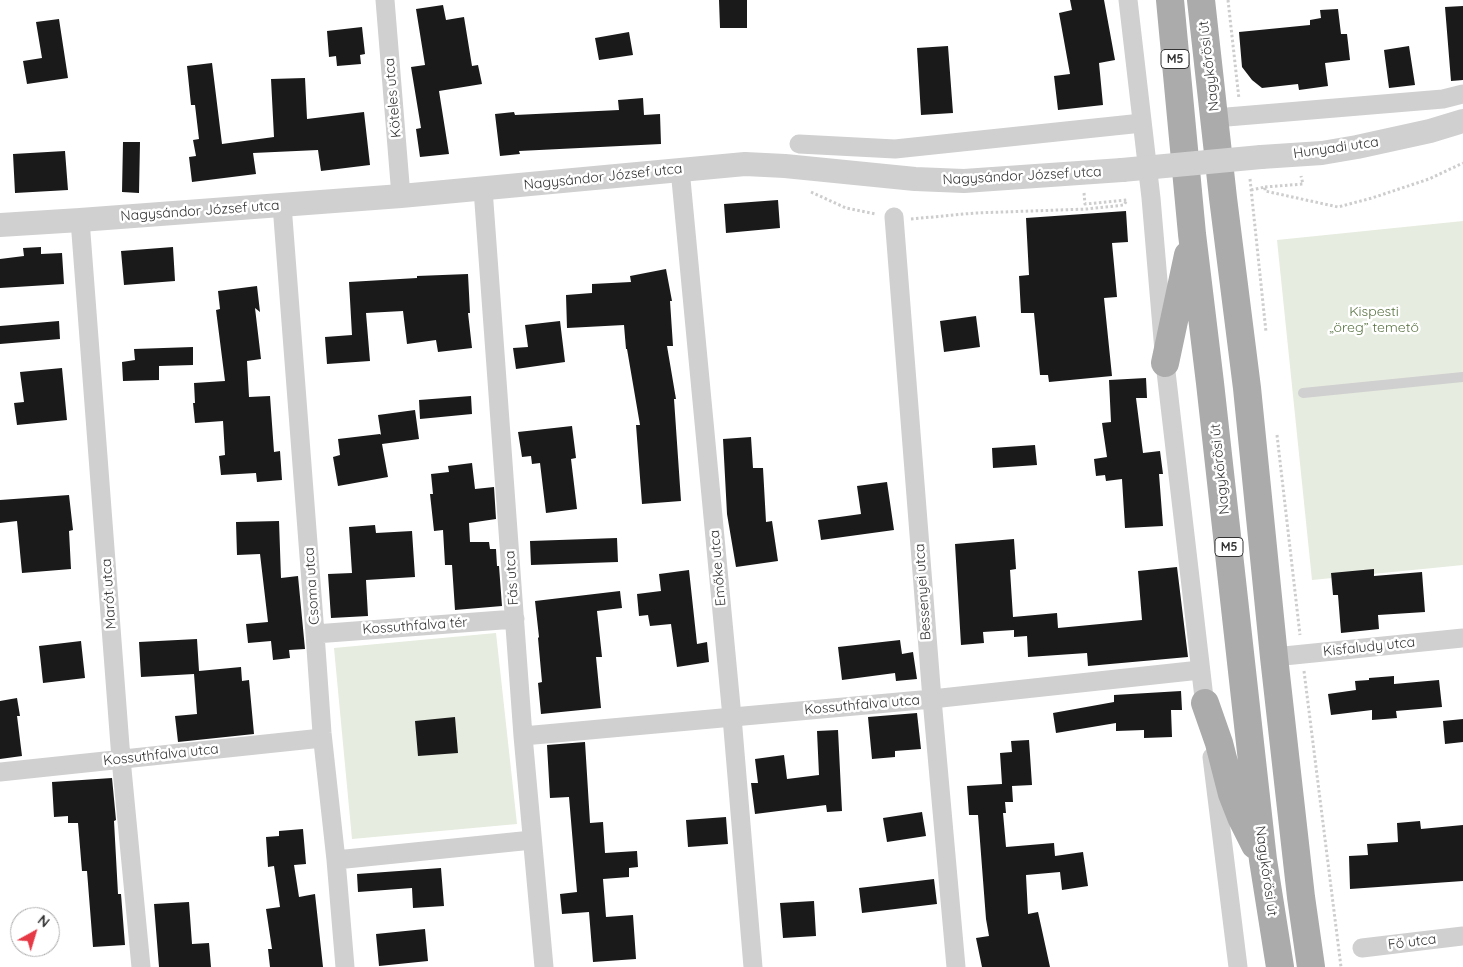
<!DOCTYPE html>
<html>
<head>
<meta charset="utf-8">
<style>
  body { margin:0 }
  #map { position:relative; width:1463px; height:967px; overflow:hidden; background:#fff; font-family:Quicksand,sans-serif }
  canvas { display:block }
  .north { position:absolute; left:10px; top:907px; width:50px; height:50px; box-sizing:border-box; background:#fff; border:1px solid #adadad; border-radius:50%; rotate:39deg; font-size:14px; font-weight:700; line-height:20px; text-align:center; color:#333 }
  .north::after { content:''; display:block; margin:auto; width:18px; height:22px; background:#e63946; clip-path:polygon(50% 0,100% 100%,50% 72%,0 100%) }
</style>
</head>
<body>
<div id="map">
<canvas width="1463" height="967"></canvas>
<div class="north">N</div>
</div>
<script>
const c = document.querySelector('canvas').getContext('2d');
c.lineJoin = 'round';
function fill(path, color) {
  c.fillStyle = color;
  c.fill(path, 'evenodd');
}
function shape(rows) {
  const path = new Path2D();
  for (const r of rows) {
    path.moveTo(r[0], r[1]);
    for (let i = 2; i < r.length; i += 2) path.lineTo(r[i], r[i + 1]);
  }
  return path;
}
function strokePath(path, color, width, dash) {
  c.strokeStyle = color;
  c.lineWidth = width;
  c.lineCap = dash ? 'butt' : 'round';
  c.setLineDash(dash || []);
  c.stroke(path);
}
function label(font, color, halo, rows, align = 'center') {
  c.font = font + ' Quicksand,sans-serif';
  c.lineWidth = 5;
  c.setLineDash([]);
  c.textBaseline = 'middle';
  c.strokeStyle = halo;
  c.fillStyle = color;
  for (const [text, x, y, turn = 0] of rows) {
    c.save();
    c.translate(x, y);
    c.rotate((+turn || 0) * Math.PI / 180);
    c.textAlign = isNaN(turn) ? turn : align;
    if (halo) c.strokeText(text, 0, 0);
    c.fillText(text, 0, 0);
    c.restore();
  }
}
const green = shape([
  [1463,221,1463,565,1312,580,1277,240],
  [496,633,517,824,352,839,334,648]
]);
const building = shape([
  [719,0,747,0,747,28,720,28],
  [1070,0,1104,0,1115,60,1099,63,1103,105,1058,110,1054,76,1070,74,1059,13,1072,10],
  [443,5,446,20,464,17,472,66,478,65,482,84,439,91,449,154,420,157,416,129,421,128,411,67,425,65,416,9],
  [1463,6,1463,80,1451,81,1445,7],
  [1338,9,1341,34,1347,34,1350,60,1325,63,1328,86,1299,90,1298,84,1262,88,1252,80,1242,67,1239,32,1310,25,1310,20,1321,18,1320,10],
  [59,19,68,78,27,84,23,61,42,58,36,22],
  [362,27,365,54,360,55,361,64,337,66,336,56,329,57,327,31],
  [629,32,633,55,599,60,595,38],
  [948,46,953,113,921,115,917,48],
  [1409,46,1415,85,1389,88,1384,50],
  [212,63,222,144,274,137,271,79,305,78,307,119,364,112,370,165,321,171,318,150,253,153,256,174,192,182,189,157,196,156,193,140,199,139,195,105,191,105,187,66],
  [643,98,644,115,660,114,661,144,519,151,520,154,500,156,495,114,514,112,515,115,619,110,618,100],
  [123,142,140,142,139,193,122,192],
  [65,151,68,190,15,193,13,154],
  [778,200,780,228,726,233,724,204],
  [1126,211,1128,242,1112,243,1117,297,1104,298,1112,376,1049,382,1048,375,1040,375,1034,313,1021,313,1019,276,1029,275,1026,218],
  [41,247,41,254,62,253,64,284,0,288,0,259,24,256,23,248],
  [173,247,175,281,124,285,121,251],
  [666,269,672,301,670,301,673,346,667,346,676,399,674,399,681,501,642,504,636,425,640,425,627,349,626,349,624,325,567,328,566,295,592,293,592,284,631,282,630,276],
  [468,274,470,313,468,313,472,348,438,352,436,340,407,344,403,311,366,313,370,361,327,364,325,337,352,335,349,282,417,278,417,276],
  [257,286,260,312,255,308,261,359,247,361,249,397,270,396,274,452,280,451,282,480,257,482,256,473,221,475,219,456,225,455,223,421,195,423,193,403,195,403,194,383,225,381,216,310,220,309,218,291],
  [976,316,980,347,944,352,940,321],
  [59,321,60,339,0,344,0,326],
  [560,321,565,362,516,369,513,348,528,347,525,325],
  [193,347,193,365,159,366,159,380,123,381,122,362,135,360,134,349],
  [62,368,67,420,17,425,14,403,24,402,20,372],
  [1146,378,1147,398,1136,398,1143,453,1160,451,1163,474,1159,474,1163,526,1125,528,1122,479,1106,481,1105,475,1096,476,1094,459,1107,457,1102,423,1111,422,1109,380],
  [471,396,472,414,420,419,419,400],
  [415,410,419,439,382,444,388,477,338,486,333,457,340,455,338,439,380,434,381,435,378,415],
  [572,426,576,458,571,459,577,509,546,513,540,463,532,464,531,456,522,457,518,432],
  [751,437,753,468,763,468,766,522,772,521,778,561,736,567,727,514,723,439],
  [1035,445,1037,465,993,468,992,448],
  [472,463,475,489,494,487,496,519,469,523,470,542,489,542,490,549,496,549,497,566,499,566,502,606,455,610,452,565,445,565,443,530,434,531,430,494,433,494,431,474,449,472,448,466],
  [887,482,894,530,821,540,818,520,861,514,857,486],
  [69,495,73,530,69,531,71,569,22,573,17,521,0,523,0,500],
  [279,521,281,578,298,576,305,649,289,650,290,658,273,660,271,641,248,643,246,624,268,622,260,554,237,555,236,522],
  [375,525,376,533,412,531,415,577,366,580,368,616,331,618,328,574,352,573,349,527],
  [617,538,618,562,531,565,530,541],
  [1014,539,1016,569,1010,570,1013,617,1057,613,1058,628,1142,620,1138,571,1177,567,1188,657,1088,666,1087,653,1028,657,1027,636,1014,637,1014,630,983,632,984,643,961,645,955,544],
  [1374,569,1374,576,1422,572,1425,612,1378,615,1379,629,1341,633,1338,595,1333,595,1331,573],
  [689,570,697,644,707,642,709,662,677,667,671,624,650,626,648,615,639,616,637,594,661,591,659,574],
  [620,591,622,608,597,611,602,657,596,657,601,708,541,714,538,683,542,682,538,638,539,637,535,601],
  [197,639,199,671,241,667,242,681,249,680,254,734,178,742,175,716,197,714,194,674,141,677,139,642],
  [900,640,902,654,913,652,917,679,896,681,895,673,842,680,838,647],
  [81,641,85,678,43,683,39,646],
  [1394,676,1394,684,1439,680,1442,707,1396,711,1397,718,1372,720,1372,710,1331,715,1328,694,1356,690,1355,681,1369,680,1369,678],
  [1181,691,1182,710,1171,710,1172,737,1144,738,1144,730,1116,731,1116,723,1056,733,1053,713,1114,702,1114,695],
  [17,698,20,716,17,716,22,756,0,759,0,701],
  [917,713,921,749,895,751,895,757,872,759,868,717],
  [455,717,458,753,418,756,415,721],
  [1463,719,1463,742,1445,744,1443,721],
  [838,730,842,811,827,812,826,805,755,814,751,783,758,783,755,759,784,755,787,779,819,775,817,731],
  [1029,740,1032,785,1012,786,1013,802,1005,802,1006,813,1003,813,1006,847,1054,843,1055,856,1083,852,1088,886,1062,890,1060,872,1026,875,1028,914,1038,912,1050,967,982,967,976,938,989,936,986,919,978,815,969,815,967,786,1002,784,1000,753,1012,752,1011,741],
  [585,742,590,823,603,822,605,853,637,851,638,867,629,868,629,877,603,879,606,917,633,915,636,959,593,962,589,912,562,914,560,894,577,892,569,797,550,798,547,745],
  [112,778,116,820,114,821,118,894,121,894,125,945,93,947,87,871,82,871,78,823,68,823,68,816,54,817,52,782],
  [922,812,926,836,887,842,883,818],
  [726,817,728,844,688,847,686,820],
  [1420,821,1421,829,1463,825,1463,881,1350,889,1349,856,1368,855,1367,844,1398,842,1397,823],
  [303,829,306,864,294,865,299,897,315,894,323,967,270,967,268,949,272,949,266,909,280,907,274,866,268,867,266,837,279,836,279,831],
  [441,868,444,906,413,908,412,888,358,892,357,874],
  [934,879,937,904,862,913,859,888],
  [814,901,816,936,783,938,780,903],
  [189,902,192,944,209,943,211,967,159,967,154,904],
  [425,929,428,961,379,966,376,934]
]);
const path = shape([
  [1228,0,1239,99],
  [1250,179,1266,332],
  [1265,187,1303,184,1301,176],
  [1251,190,1265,187,1265,191,1338,207,1372,198,1429,179,1463,163],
  [811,192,846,208,876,214],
  [1084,193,1085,204,1127,200],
  [911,219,975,213,1087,209,1124,205,1127,200],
  [1277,435,1300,635],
  [1304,671,1341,967]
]);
const service = shape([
  [1303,393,1463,377]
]);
const minor = shape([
  [385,0,401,196],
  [1128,0,1151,198,1165,363,1206,715],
  [1215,118,1443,99,1463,94],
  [799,144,895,149,1142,123],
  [680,169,732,717,753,967],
  [483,189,523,736,544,967],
  [282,205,315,634,322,733,336,860,345,967],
  [894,217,932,699,956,967],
  [80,220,121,759,141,967],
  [315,634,515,619],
  [1274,657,1463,638],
  [523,736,932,699,1200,670],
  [1212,757,1238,967],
  [0,772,322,738],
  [336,860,532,840],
  [1362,948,1463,936]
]);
const tertiary = shape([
  [1261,157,1322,153,1357,147,1430,131,1463,121],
  [0,225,80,220,401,196,745,164,785,166,915,179,964,181,1122,170]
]);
const primary = shape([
  [1170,0,1192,234,1210,383,1263,860,1280,967],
  [1201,0,1223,198,1247,388,1274,657,1301,897,1311,967],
  [1165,363,1188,255],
  [1205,703,1219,743,1232,794,1241,817,1255,845]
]);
const tertiaryBridge = shape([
  [1122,170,1261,157]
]);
const shields = [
  [1175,59,28],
  [1229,547,28]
];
const shieldNames = [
  ["M5",1175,59],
  ["M5",1229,547]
];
const streetNames = [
  ["Nagykőrösi út",1209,66,-97],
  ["Köteles utca",393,98,-95],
  ["Hunyadi utca",1336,148,-8],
  ["Nagysándor József utca",1022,176,-3],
  ["Nagysándor József utca",603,177,-6],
  ["Nagysándor József utca",200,211,-4],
  ["Nagykőrösi út",1220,469,-96],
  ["Emőke utca",718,568,-95],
  ["Fás utca",512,578,-94],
  ["Csoma utca",312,586,-94],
  ["Bessenyei utca",923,592,-94],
  ["Marót utca",109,594,-94],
  ["Kossuthfalva tér",415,626,-4],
  ["Kisfaludy utca",1369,647,-6],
  ["Kossuthfalva utca",862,705,-5],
  ["Kossuthfalva utca",161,755,-6],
  ["Nagykőrösi út",1266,871,82],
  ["Fő utca",1412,942,-7]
];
const parkNames = [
  ["Kispesti",1374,312],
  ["„öreg” temető",1374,328]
];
fill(green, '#e6ecdf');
fill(building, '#1a1a1a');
strokePath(path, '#cdcdcd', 3, [2.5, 2.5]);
strokePath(service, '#d0d0d0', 10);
strokePath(minor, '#d0d0d0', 19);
strokePath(tertiary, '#d0d0d0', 24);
strokePath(primary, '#ababab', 28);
strokePath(tertiaryBridge, '#d0d0d0', 24);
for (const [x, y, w] of shields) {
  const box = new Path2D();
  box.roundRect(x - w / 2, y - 9.5, w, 19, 4);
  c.fillStyle = '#fff';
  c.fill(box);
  strokePath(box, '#333', 1);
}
label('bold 12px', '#333', null, shieldNames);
label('14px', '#333', '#fff', streetNames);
label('14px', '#56703f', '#fff', parkNames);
</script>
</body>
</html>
